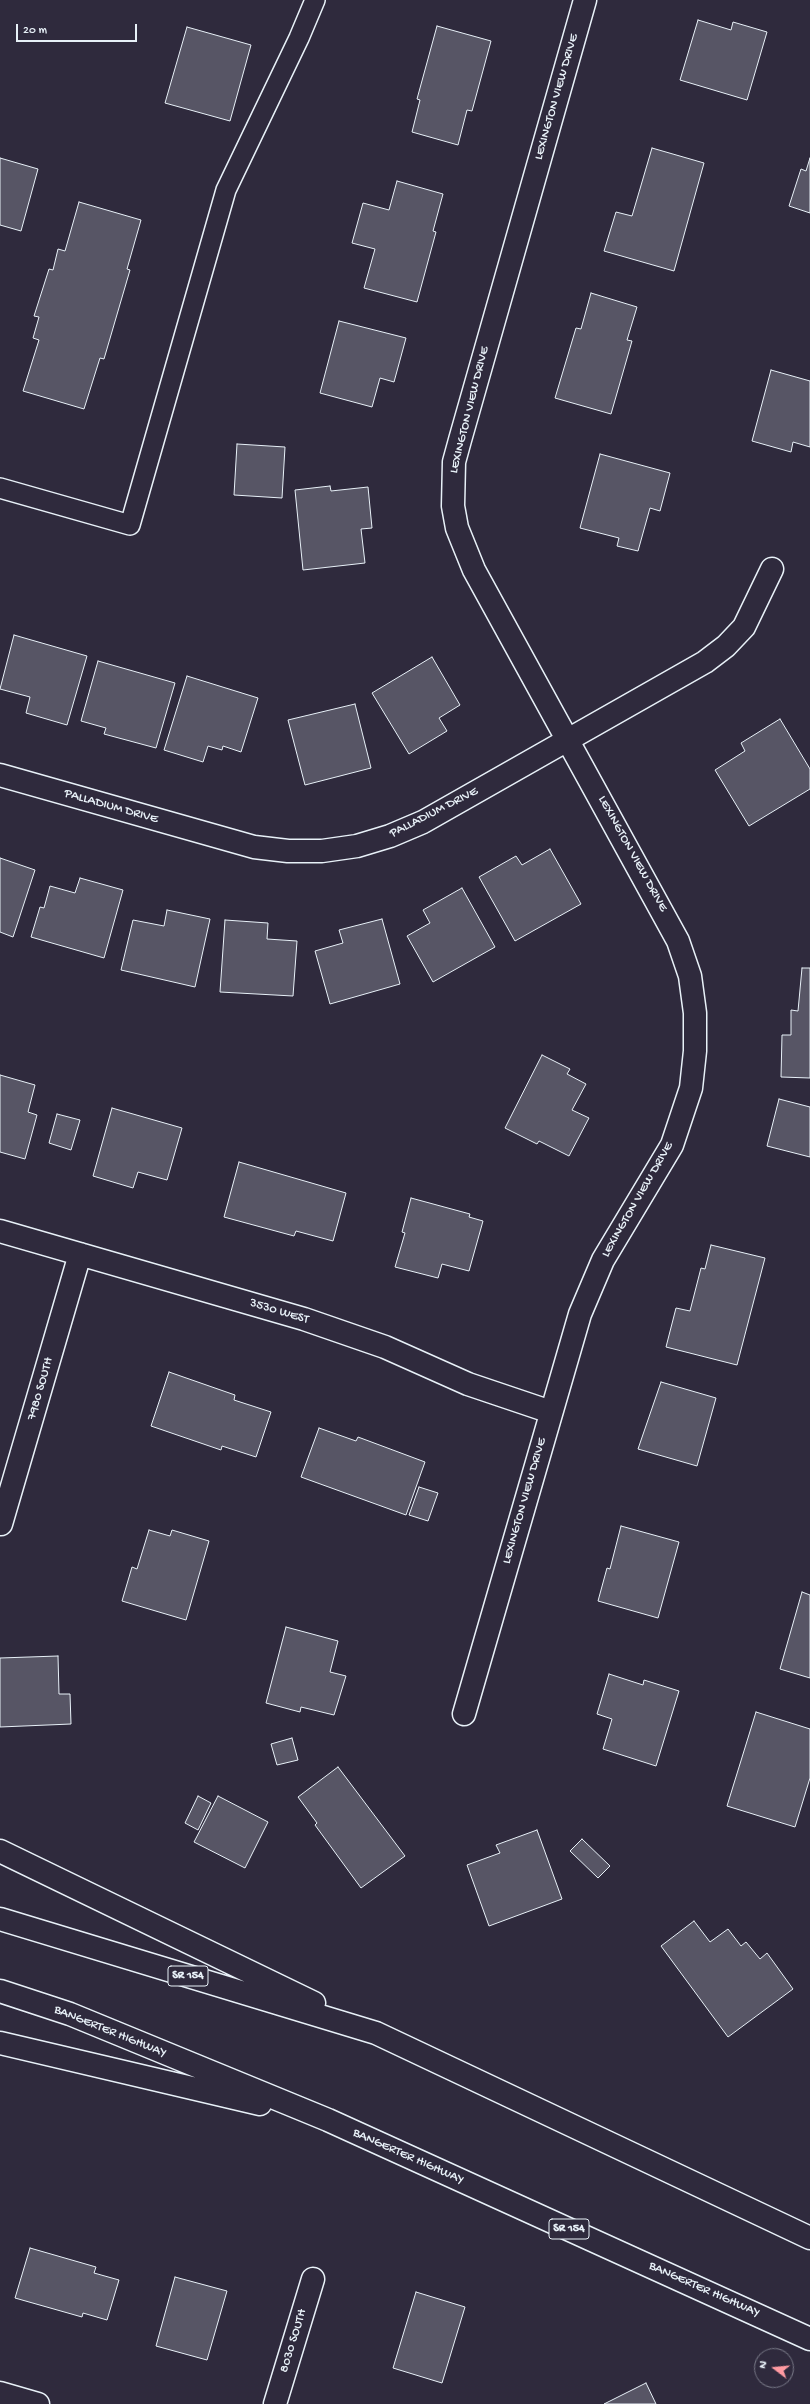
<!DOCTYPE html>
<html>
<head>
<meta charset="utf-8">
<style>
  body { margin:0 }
  #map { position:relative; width:810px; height:2404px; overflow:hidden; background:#2f2a3d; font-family:"Gochi Hand",sans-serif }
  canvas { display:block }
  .north { position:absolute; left:754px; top:2348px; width:40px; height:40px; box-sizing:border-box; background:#2f2a3d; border:1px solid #797a88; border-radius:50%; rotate:286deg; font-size:11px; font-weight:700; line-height:16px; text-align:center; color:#e8f1f8 }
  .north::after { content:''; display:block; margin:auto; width:14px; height:18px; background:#ff9aa2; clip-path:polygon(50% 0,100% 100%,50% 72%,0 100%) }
  .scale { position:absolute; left:16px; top:24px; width:121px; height:18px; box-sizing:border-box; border:2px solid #e8f1f8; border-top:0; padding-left:5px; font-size:12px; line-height:14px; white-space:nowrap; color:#e8f1f8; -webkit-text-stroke:3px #2f2a3d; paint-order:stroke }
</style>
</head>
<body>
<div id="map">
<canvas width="810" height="2404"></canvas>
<div class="north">N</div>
<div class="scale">20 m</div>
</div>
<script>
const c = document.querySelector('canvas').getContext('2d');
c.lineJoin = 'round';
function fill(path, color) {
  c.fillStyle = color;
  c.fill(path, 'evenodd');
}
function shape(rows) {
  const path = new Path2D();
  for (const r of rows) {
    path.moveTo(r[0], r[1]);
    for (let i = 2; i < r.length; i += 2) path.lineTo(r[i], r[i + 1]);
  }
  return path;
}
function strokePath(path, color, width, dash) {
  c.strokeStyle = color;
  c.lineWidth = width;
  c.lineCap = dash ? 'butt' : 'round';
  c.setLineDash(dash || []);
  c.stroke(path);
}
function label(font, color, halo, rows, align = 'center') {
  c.font = font + ' "Gochi Hand",sans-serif';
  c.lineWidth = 3;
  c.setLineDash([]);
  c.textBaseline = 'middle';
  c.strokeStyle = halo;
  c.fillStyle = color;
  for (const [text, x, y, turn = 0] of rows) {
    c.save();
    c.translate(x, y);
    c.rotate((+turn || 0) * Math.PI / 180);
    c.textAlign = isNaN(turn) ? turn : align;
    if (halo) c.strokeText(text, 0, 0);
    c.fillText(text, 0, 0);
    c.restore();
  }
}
const building = shape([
  [698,20,731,30,733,22,767,32,747,100,680,80,698,20],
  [437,26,491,41,472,111,467,110,458,145,412,132,420,100,417,99,437,26],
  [187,27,251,45,230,121,165,103,187,27],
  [652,148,704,163,674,271,604,251,616,212,632,216,652,148],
  [0,158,38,169,21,231,0,225,0,158],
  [810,158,810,213,789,206,801,169,806,171,810,158],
  [397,181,443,194,433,231,436,232,417,302,364,288,375,249,352,243,363,203,389,210,397,181],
  [79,202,141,220,127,269,130,270,104,359,100,358,84,409,23,391,39,340,33,338,39,317,34,316,49,269,53,270,58,249,65,251,79,202],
  [591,293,637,307,627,340,632,341,611,414,555,398,576,328,581,329,591,293],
  [339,321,406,338,394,382,380,378,372,407,320,393,339,321],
  [771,370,810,381,810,447,793,442,791,452,752,441,771,370],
  [237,444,285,447,282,498,234,495,237,444],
  [600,454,670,473,660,511,650,508,638,551,617,546,619,538,580,528,600,454],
  [330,486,331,491,368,487,372,528,361,529,365,563,303,570,295,490,330,486],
  [14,635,87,656,67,725,26,713,30,697,0,689,14,635],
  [432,657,460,705,439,718,447,731,409,754,372,693,432,657],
  [98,661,175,683,156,748,104,734,106,728,81,721,98,661],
  [187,676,258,698,241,752,223,746,222,750,208,746,203,762,164,750,187,676],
  [355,704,371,768,305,785,288,720,355,704],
  [780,719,810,769,810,789,749,826,715,770,745,751,741,743,780,719],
  [550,849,581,904,515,941,479,877,516,856,522,865,550,849],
  [0,858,35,870,13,937,0,932,0,858],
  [80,878,123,890,104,958,31,937,40,907,44,908,50,886,75,893,80,878],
  [462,888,495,947,433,982,407,936,430,923,423,910,462,888],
  [167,910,210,919,195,987,121,970,133,920,164,926,167,910],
  [382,919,400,984,330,1004,315,951,343,943,339,930,382,919],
  [225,920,268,923,267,939,297,941,293,996,220,992,225,920],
  [802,968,810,968,810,1078,781,1077,782,1035,791,1035,791,1010,798,1011,802,968],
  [542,1055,570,1069,567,1074,586,1084,572,1110,589,1118,569,1156,539,1141,537,1144,505,1128,542,1055],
  [0,1075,35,1085,28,1112,37,1115,25,1159,0,1152,0,1075],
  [779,1099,810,1107,810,1157,767,1146,779,1099],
  [112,1108,182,1128,167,1180,138,1172,133,1188,93,1176,112,1108],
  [57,1114,80,1120,71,1150,49,1143,57,1114],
  [239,1162,346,1193,333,1241,296,1231,294,1236,224,1217,239,1162],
  [411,1198,470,1214,469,1217,483,1221,469,1271,442,1264,438,1278,395,1267,405,1233,402,1232,411,1198],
  [711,1245,765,1258,737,1365,666,1347,676,1308,690,1311,701,1268,705,1269,711,1245],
  [169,1372,235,1395,234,1400,271,1412,256,1457,222,1446,221,1450,151,1426,169,1372],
  [661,1382,716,1398,697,1466,638,1449,661,1382],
  [319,1428,356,1441,358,1437,425,1462,406,1515,301,1477,319,1428],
  [419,1487,438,1493,428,1521,409,1515,419,1487],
  [621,1526,679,1542,658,1618,598,1601,607,1568,610,1569,621,1526],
  [149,1530,170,1536,172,1530,209,1541,186,1620,122,1601,132,1567,137,1569,149,1530],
  [802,1592,810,1595,810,1678,780,1669,802,1592],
  [286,1627,338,1641,330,1672,346,1676,334,1715,301,1707,300,1712,266,1703,286,1627],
  [58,1656,59,1694,70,1694,71,1724,0,1727,0,1658,58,1656],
  [609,1674,643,1685,644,1680,679,1691,656,1766,603,1749,612,1719,597,1714,609,1674],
  [756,1712,810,1729,810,1778,795,1827,727,1806,756,1712],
  [292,1738,298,1760,277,1765,271,1744,292,1738],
  [338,1767,405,1856,361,1888,315,1825,317,1823,298,1797,338,1767],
  [198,1796,211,1803,198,1830,185,1823,198,1796],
  [218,1796,268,1822,245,1868,194,1842,218,1796],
  [537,1830,562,1899,489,1926,467,1865,500,1853,496,1845,537,1830],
  [582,1839,610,1866,598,1878,570,1851,582,1839],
  [694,1921,710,1942,728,1929,741,1946,746,1942,760,1959,767,1953,793,1989,728,2037,661,1946,694,1921],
  [30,2248,96,2267,94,2273,119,2280,107,2320,83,2313,82,2317,15,2298,30,2248],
  [175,2277,227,2291,207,2360,156,2346,175,2277],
  [416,2292,465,2307,442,2383,393,2368,416,2292],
  [646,2383,656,2404,604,2404,646,2383]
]);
const service = shape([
  [0,488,130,525,226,190,299,38,315,0]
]);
const minor = shape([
  [0,775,254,847,288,851,322,851,357,846,390,836,423,822,705,662,726,646,744,627,772,569],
  [0,1231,304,1319,385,1347,468,1384,551,1412],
  [1,1524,80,1254],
  [464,1714,580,1314,603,1260,672,1145,691,1088,695,1051,695,1013,690,976,678,941,474,570,457,528,453,506,454,462,460,440,585,0],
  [0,2393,38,2404],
  [275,2404,313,2279]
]);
const motorway = shape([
  [0,1851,314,2003],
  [0,1919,376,2033,810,2238],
  [0,1991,70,2014,328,2120,810,2339],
  [0,2043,260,2104]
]);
const shields = [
  [188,1976,40],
  [569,2229,40]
];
const shieldNames = [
  ["SR 154",188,1976],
  ["SR 154",569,2229]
];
const streetNames = [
  ["LEXINGTON VIEW DRIVE",557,97,-74],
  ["LEXINGTON VIEW DRIVE",470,410,-76],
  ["PALLADIUM DRIVE",111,807,16],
  ["PALLADIUM DRIVE",434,813,-27],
  ["LEXINGTON VIEW DRIVE",632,854,61],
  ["LEXINGTON VIEW DRIVE",638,1200,-60],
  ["3530 WEST",279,1312,17],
  ["7980 SOUTH",41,1389,-74],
  ["LEXINGTON VIEW DRIVE",525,1501,-74],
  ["BANGERTER HIGHWAY",110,2032,22],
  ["BANGERTER HIGHWAY",408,2157,24],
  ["BANGERTER HIGHWAY",704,2290,24],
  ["8030 SOUTH",294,2341,-73]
];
fill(building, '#575565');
strokePath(building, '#e8f1f8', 1);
strokePath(service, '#e8f1f8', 22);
strokePath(minor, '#e8f1f8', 25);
strokePath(motorway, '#e8f1f8', 25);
strokePath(service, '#2f2a3d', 19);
strokePath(minor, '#2f2a3d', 22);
strokePath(motorway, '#2f2a3d', 22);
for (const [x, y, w] of shields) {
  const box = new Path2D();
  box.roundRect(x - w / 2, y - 10, w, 20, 3);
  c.fillStyle = '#2f2a3d';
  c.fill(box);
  strokePath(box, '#e8f1f8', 1);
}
label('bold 12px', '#e8f1f8', null, shieldNames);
label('13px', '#e8f1f8', '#2f2a3d', streetNames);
</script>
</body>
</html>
